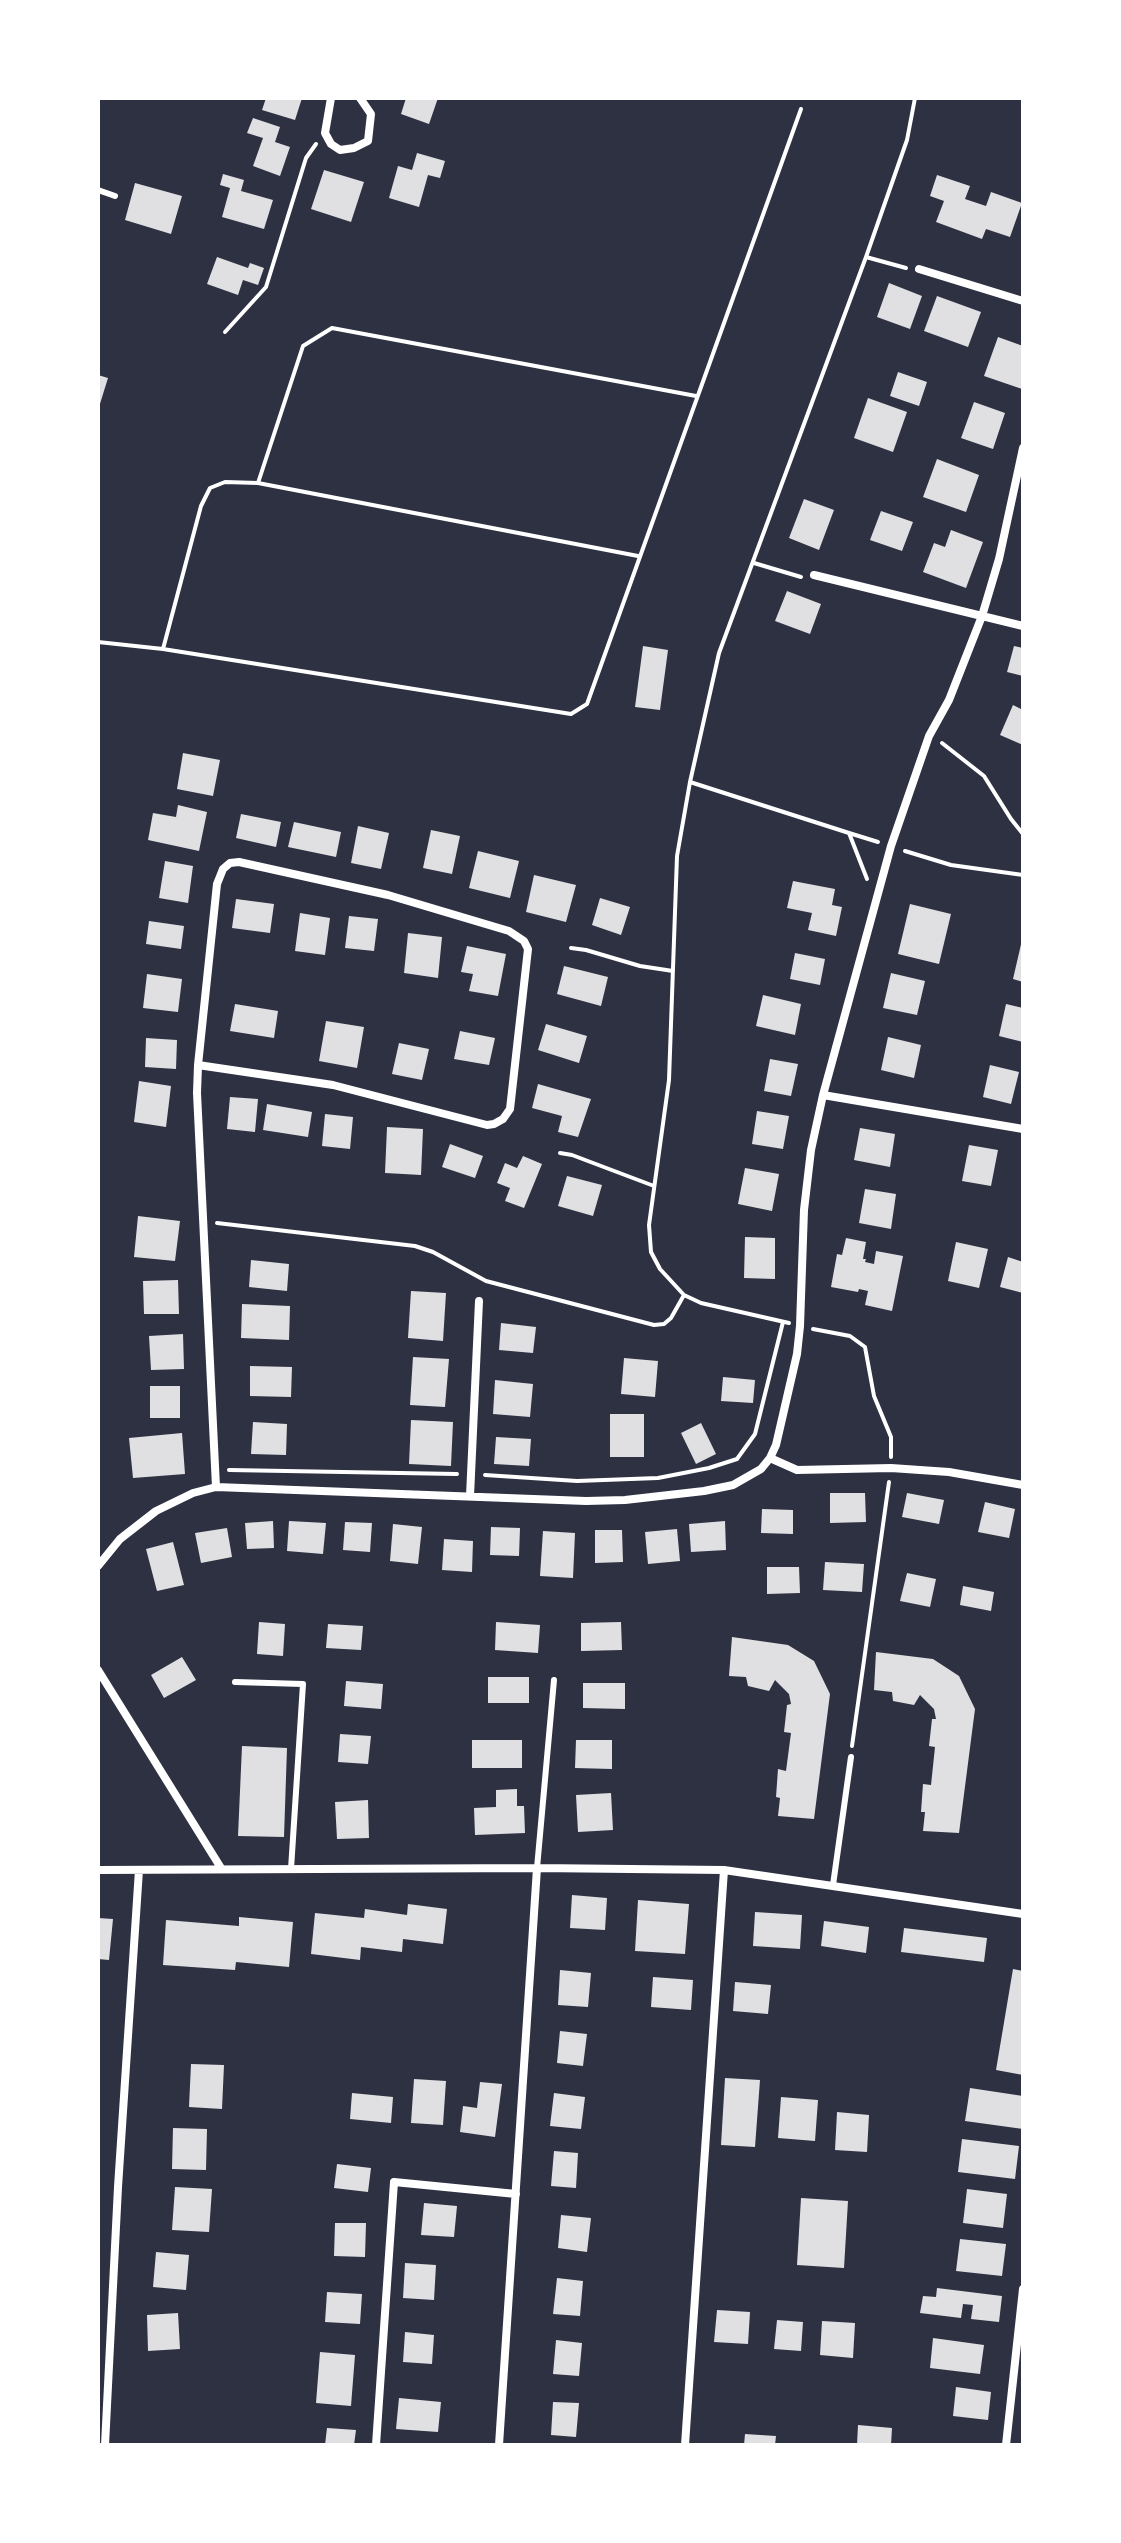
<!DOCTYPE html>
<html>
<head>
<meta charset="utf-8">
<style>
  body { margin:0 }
  #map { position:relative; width:1121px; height:2543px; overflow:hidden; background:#2d3142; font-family:"Sofia Sans Condensed",sans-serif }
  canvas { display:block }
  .frame { position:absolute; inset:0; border:100px solid #fff; pointer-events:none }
</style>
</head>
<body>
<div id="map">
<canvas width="1121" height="2543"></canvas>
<div class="frame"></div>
</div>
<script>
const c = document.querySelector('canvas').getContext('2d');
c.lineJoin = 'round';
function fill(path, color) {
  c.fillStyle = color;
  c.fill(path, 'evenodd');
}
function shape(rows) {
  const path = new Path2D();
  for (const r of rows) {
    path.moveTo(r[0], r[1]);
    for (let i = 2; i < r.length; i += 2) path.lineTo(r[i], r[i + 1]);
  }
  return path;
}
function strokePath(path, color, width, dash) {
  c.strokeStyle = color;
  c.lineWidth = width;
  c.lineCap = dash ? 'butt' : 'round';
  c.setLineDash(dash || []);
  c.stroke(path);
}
const building = shape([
  [266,98,302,98,295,120,262,110],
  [406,98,438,98,429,124,401,114],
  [253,118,280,127,275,142,290,147,280,176,253,166,263,138,247,133],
  [417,153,445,161,440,178,428,175,419,207,389,198,398,166,412,170],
  [324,170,364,182,351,222,311,209],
  [223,174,244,180,241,191,273,200,264,229,222,217,230,188,220,185],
  [937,175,970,186,965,199,986,206,991,192,1022,203,1010,237,986,229,982,239,936,222,944,201,930,196],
  [135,183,182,196,171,234,125,220],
  [217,257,248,268,250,263,264,268,258,285,243,280,238,295,207,284],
  [889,283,922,296,910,329,877,317],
  [937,296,981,312,968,347,924,331],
  [998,337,1023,346,1022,389,984,376],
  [898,372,927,382,919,406,890,396],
  [98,375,108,378,99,407,98,407],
  [868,398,907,412,893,452,854,438],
  [974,402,1005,413,993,449,961,438],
  [937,459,979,475,966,512,923,497],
  [804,499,834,510,819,550,789,538],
  [881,511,913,522,902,551,870,540],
  [951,530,983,542,966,588,923,572,934,543,945,547],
  [787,591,821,604,810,634,775,621],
  [643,646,668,650,660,710,635,707],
  [1014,646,1023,648,1023,676,1007,672],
  [1013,705,1023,710,1023,745,1000,735],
  [183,753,220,760,213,796,177,789],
  [178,805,207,812,199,851,148,840,153,813,176,817],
  [241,814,281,822,276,847,236,838],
  [294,822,341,832,336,857,288,847],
  [358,826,389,833,381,869,351,863],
  [431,830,460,836,452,874,423,868],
  [478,851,519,861,510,898,469,888],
  [165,861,193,866,188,903,159,898],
  [534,875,576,885,566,922,526,912],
  [793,881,835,889,832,905,842,907,836,936,808,930,812,913,787,908],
  [600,898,630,907,621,935,592,925],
  [236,899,274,904,270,933,232,928],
  [910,904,951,914,939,964,898,954],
  [300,913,330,918,325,955,295,951],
  [349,916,378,919,374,951,345,948],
  [149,921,184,926,181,949,146,944],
  [408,933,442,937,438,978,404,973],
  [1022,940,1023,940,1023,982,1013,979],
  [467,946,506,954,498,996,469,991,473,974,461,972],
  [795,953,825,959,820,985,790,979],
  [564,966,608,977,601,1006,557,994],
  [891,973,925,981,917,1015,883,1008],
  [147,974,182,979,178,1012,143,1008],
  [763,995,801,1004,795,1035,756,1026],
  [235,1004,278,1011,274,1038,230,1031],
  [1006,1004,1023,1008,1023,1042,999,1036],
  [326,1021,364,1027,357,1068,319,1061],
  [546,1024,587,1036,579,1063,538,1050],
  [460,1031,495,1038,489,1065,454,1059],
  [888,1037,921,1045,914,1078,881,1070],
  [146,1038,177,1040,176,1069,145,1067],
  [399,1043,429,1049,422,1080,392,1074],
  [770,1059,798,1064,791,1096,764,1091],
  [990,1065,1019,1072,1011,1104,983,1097],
  [139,1081,171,1086,166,1127,134,1122],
  [538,1084,591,1099,578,1137,558,1132,562,1116,532,1108],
  [230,1097,258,1099,255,1132,227,1129],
  [267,1104,312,1112,308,1137,263,1130],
  [757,1111,789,1116,783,1149,752,1144],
  [325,1114,353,1117,350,1149,322,1146],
  [387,1127,423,1129,421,1175,385,1173],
  [860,1128,895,1134,890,1167,854,1160],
  [450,1144,483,1156,475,1178,442,1167],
  [969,1145,998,1150,991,1186,962,1181],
  [523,1156,542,1164,524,1208,505,1201,510,1188,497,1183,505,1163,517,1168],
  [745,1168,779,1174,772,1211,738,1204],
  [567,1176,602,1185,593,1216,558,1206],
  [865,1189,896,1194,891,1229,859,1223],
  [138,1216,180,1221,175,1261,134,1257],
  [745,1237,775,1238,775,1279,744,1278],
  [846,1238,866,1242,863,1259,866,1259,865,1262,874,1264,876,1251,903,1256,892,1311,865,1305,868,1291,859,1289,858,1292,831,1287,837,1254,842,1255],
  [956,1242,988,1249,979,1288,948,1281],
  [1008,1257,1023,1262,1023,1293,1000,1287],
  [251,1260,289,1264,287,1291,249,1287],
  [178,1280,179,1314,144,1314,143,1281],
  [411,1291,446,1293,443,1341,408,1338],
  [242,1304,290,1306,289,1340,241,1338],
  [501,1323,536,1327,533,1353,499,1350],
  [183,1334,184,1369,151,1370,149,1336],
  [413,1357,449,1359,445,1407,410,1405],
  [624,1358,658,1361,655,1397,621,1394],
  [250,1366,292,1367,291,1397,250,1396],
  [723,1377,755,1380,753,1403,721,1401],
  [495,1380,533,1384,530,1417,493,1414],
  [150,1386,180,1386,180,1418,150,1418],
  [610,1414,644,1414,644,1457,610,1457],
  [411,1420,453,1422,451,1466,409,1464],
  [253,1422,287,1424,286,1455,251,1454],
  [701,1423,716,1454,696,1464,681,1433],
  [182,1433,185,1474,133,1478,129,1438],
  [496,1437,531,1439,529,1466,494,1464],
  [830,1493,865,1493,866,1522,830,1523],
  [907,1493,944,1500,939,1524,902,1517],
  [985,1502,1015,1509,1009,1538,978,1532],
  [762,1509,793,1510,793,1534,761,1533],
  [273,1521,274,1548,247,1549,245,1523],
  [289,1521,326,1523,323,1554,287,1551],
  [725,1521,726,1550,691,1552,689,1524],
  [345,1522,372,1523,370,1552,343,1550],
  [393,1524,422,1527,418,1564,390,1561],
  [491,1527,520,1528,519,1556,490,1555],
  [227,1528,232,1557,201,1563,195,1533],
  [677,1529,680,1561,648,1564,645,1532],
  [595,1530,622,1530,623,1562,595,1563],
  [543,1531,575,1533,573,1578,540,1576],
  [444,1539,473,1541,472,1572,442,1570],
  [173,1542,184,1585,157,1591,146,1549],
  [825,1562,864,1564,862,1592,823,1590],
  [767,1567,799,1567,800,1593,767,1594],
  [907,1573,936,1579,930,1607,900,1601],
  [963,1586,994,1592,991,1611,960,1605],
  [259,1622,285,1624,283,1656,257,1654],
  [496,1622,540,1625,538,1653,495,1650],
  [621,1622,622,1650,581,1651,581,1623],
  [328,1624,363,1626,361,1650,326,1648],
  [732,1637,788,1645,814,1661,830,1694,814,1819,778,1816,780,1798,776,1797,778,1769,786,1771,791,1733,784,1732,787,1705,791,1704,789,1694,775,1680,769,1691,748,1686,746,1677,729,1676],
  [876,1652,933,1659,959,1676,975,1709,959,1833,923,1831,925,1812,921,1812,923,1784,931,1785,935,1747,929,1746,932,1719,936,1719,934,1709,920,1695,914,1705,893,1701,892,1692,874,1690],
  [182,1657,196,1680,164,1698,151,1675],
  [488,1677,529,1677,529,1703,488,1703],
  [346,1681,383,1684,381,1709,344,1706],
  [583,1683,625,1683,625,1709,583,1708],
  [340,1734,371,1736,368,1764,338,1762],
  [472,1740,522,1740,522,1768,472,1768],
  [576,1740,612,1740,612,1769,575,1768],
  [242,1746,287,1748,284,1837,238,1836],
  [517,1789,517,1806,524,1806,525,1833,475,1835,474,1808,496,1807,496,1790],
  [611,1793,613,1830,578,1832,576,1795],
  [368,1800,369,1838,337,1839,335,1802],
  [572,1895,607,1898,605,1930,570,1928],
  [638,1900,689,1904,685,1954,635,1951],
  [408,1904,447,1909,443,1944,403,1939,402,1952,361,1947,360,1960,311,1954,315,1913,364,1918,365,1909,407,1915],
  [755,1912,802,1915,800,1949,753,1946],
  [239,1917,293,1922,289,1967,236,1962,235,1970,163,1965,166,1920,239,1926],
  [98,1918,113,1919,109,1960,98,1959],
  [824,1921,869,1927,866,1953,821,1946],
  [904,1928,987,1938,984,1962,901,1952],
  [1013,1969,1023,1971,1023,2075,996,2070],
  [560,1970,591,1973,588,2007,558,2005],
  [653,1977,693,1980,691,2010,651,2007],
  [735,1982,771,1985,768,2014,733,2011],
  [560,2031,587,2034,583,2066,557,2063],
  [191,2064,224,2065,222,2109,189,2107],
  [725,2078,760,2080,755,2147,721,2145],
  [414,2079,446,2081,443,2125,411,2123],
  [480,2082,502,2084,495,2137,460,2132,463,2106,477,2108],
  [970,2088,1023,2096,1023,2129,965,2121],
  [352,2093,393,2097,391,2123,350,2119],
  [554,2093,585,2097,581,2129,550,2126],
  [781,2097,818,2100,815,2141,778,2138],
  [837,2112,869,2115,867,2152,835,2150],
  [173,2128,207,2129,206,2170,172,2169],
  [962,2139,1019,2146,1015,2179,958,2172],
  [554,2151,578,2153,576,2188,551,2186],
  [337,2164,371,2168,368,2192,334,2188],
  [175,2187,212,2189,209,2232,172,2230],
  [967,2189,1007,2194,1003,2228,963,2223],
  [801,2198,848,2201,844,2268,797,2265],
  [424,2203,457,2206,454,2237,421,2235],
  [561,2215,591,2218,587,2252,558,2248],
  [335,2223,366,2223,365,2257,334,2256],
  [960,2239,1006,2244,1002,2276,956,2271],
  [156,2252,189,2255,186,2290,153,2287],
  [405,2263,436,2265,434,2300,403,2298],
  [557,2278,583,2281,580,2316,553,2314],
  [937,2288,1002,2296,999,2322,971,2319,973,2305,963,2304,961,2318,920,2313,923,2296,936,2297],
  [327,2292,362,2294,360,2324,325,2322],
  [717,2310,750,2312,748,2344,714,2342],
  [178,2313,180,2349,148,2351,147,2315],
  [777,2320,803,2322,801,2351,774,2349],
  [822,2321,855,2323,853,2358,820,2355],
  [405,2332,434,2335,432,2364,403,2362],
  [933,2338,984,2345,980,2374,930,2368],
  [556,2340,582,2343,579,2376,553,2374],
  [320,2352,355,2355,351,2406,316,2403],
  [956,2387,991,2392,988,2420,953,2416],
  [399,2398,441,2402,438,2432,396,2429],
  [553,2402,579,2403,576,2437,551,2435],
  [858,2425,892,2428,891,2445,857,2445],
  [327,2428,356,2430,354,2445,325,2445],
  [745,2434,776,2436,775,2445,744,2445]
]);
const path = shape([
  [866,257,906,268],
  [225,332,266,287,306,158,316,144],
  [258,483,303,346,332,328,696,396],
  [754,563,801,577],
  [98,642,163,649,571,714,587,704,801,109],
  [163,649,201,506,210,488,225,482,258,483,638,556],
  [942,743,984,776,1011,819,1023,834],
  [690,782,849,833,867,879],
  [849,833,878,842],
  [905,851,951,865,1023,875],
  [571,948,586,950,640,966,673,971],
  [560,1153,572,1155,654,1186],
  [217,1223,415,1246,433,1252,486,1281,654,1325,664,1324,671,1318,684,1295],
  [789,1323,701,1303,684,1295,660,1269,651,1252,649,1225,669,1080,677,856,690,782,719,653,866,257,907,140,915,98],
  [813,1329,850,1336,865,1347,874,1396,891,1437,891,1457],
  [229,1470,457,1474],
  [485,1475,577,1481,658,1478,709,1468,737,1459,755,1434,783,1322],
  [852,1746,889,1482]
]);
const service = shape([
  [98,190,115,196],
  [235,1682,303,1684,291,1869],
  [537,1868,554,1680],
  [833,1885,851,1757]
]);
const minor = shape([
  [331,98,325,133,331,144,340,150,354,148,368,141,371,114,360,98],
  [919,269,1023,301],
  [814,575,1023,626],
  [198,1065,333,1085,487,1125,494,1124,503,1119,510,1109,528,949,524,941,509,931,388,895,239,862,230,863,223,869,217,884,198,1065,197,1093,216,1487],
  [823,1095,1023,1129],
  [770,1458,797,1470,891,1468,949,1472,1023,1485],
  [470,1496,479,1301],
  [98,1566,120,1539,156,1511,193,1493,216,1487,586,1501,625,1500,704,1491,733,1485,761,1469,770,1458,776,1445,797,1354,800,1326,804,1210,811,1150,823,1095,891,846,929,736,949,700,982,616,999,559,1023,448],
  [98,1670,221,1868],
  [98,1870,537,1868,724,1870,1023,1914],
  [105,2445,118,2187,139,1870],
  [376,2445,394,2182,516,2194],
  [499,2445,537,1868],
  [685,2445,724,1870],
  [1006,2445,1023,2289]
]);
fill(building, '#e0e0e3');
strokePath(path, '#fff', 4);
strokePath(service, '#fff', 6);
strokePath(minor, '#fff', 8);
</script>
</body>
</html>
